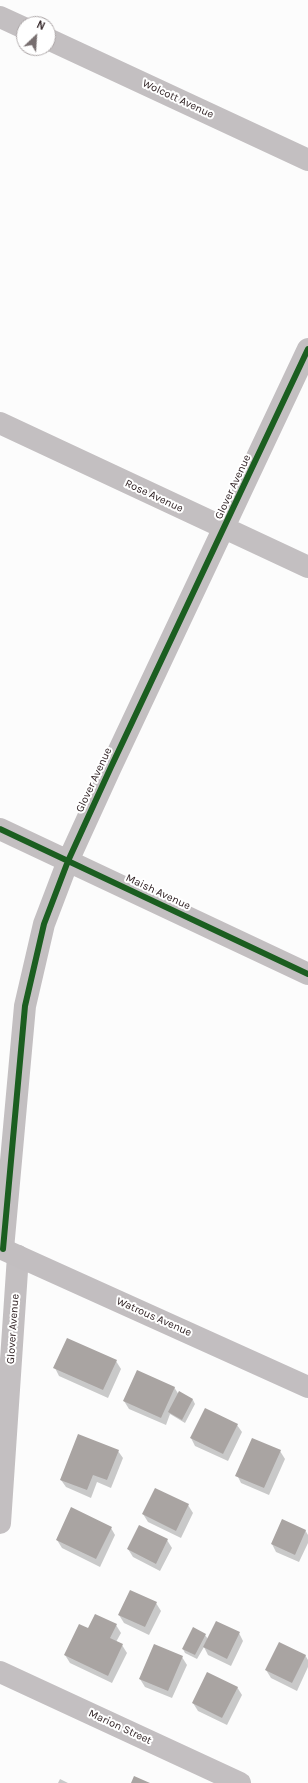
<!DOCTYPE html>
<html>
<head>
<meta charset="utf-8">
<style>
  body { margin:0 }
  #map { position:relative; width:308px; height:1783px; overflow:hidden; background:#fcfcfc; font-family:Karla,sans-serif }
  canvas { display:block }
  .north { position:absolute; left:16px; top:16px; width:40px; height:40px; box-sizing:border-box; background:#fff; border:1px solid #aca6a7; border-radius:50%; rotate:25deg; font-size:11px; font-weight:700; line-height:16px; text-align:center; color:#2f2123 }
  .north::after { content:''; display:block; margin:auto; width:14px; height:18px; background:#776e6f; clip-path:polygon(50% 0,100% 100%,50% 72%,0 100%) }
</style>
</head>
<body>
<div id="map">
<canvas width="308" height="1783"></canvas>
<div class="north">N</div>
</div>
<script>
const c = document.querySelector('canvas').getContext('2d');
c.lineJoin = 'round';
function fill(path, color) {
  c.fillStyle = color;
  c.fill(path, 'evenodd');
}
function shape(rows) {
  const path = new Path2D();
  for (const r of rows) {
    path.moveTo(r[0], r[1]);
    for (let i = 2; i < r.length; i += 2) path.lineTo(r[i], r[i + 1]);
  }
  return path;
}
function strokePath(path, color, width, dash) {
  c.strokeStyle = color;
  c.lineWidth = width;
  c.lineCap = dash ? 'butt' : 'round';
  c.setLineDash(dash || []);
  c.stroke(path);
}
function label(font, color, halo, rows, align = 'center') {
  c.font = font + ' Karla,sans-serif';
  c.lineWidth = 4;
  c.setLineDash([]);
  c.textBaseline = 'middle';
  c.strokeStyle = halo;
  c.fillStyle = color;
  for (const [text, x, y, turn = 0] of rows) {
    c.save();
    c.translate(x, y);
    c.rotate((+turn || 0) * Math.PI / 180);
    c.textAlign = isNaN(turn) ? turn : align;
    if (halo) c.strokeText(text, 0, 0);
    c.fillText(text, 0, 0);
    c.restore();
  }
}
const shadow = shape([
  [116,1361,121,1369,108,1398,59,1376,55,1368],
  [174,1387,179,1395,193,1400,195,1404,185,1423,170,1414,166,1425,129,1409,124,1401],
  [237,1425,242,1432,228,1461,195,1446,191,1438],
  [118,1451,123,1458,111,1488,97,1482,91,1498,66,1487,61,1480],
  [280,1451,285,1459,269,1495,241,1483,237,1475],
  [188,1505,193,1513,181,1538,148,1522,143,1514],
  [111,1528,115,1535,100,1567,62,1548,57,1540],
  [305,1530,308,1535,308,1543,299,1562,276,1552,272,1544],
  [167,1540,172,1548,160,1571,133,1557,128,1549],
  [156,1603,161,1611,149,1635,124,1623,119,1615],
  [116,1625,121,1633,116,1642,122,1645,127,1653,112,1683,70,1663,65,1655,89,1629],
  [239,1633,243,1641,231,1666,208,1655,204,1647,197,1659,185,1653,183,1649,205,1635,208,1639],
  [305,1655,308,1660,308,1667,297,1691,271,1678,266,1670],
  [182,1657,187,1665,172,1698,145,1687,140,1679],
  [237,1687,242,1695,227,1725,198,1711,193,1703],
  [60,1779,68,1783,58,1783]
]);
const building = shape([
  [67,1338,117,1360,103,1390,53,1368],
  [137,1370,175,1387,161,1418,123,1401],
  [179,1391,193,1399,182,1420,168,1412],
  [205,1408,238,1424,223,1454,190,1438],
  [78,1434,119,1450,107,1480,93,1475,87,1490,60,1480],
  [252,1438,281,1450,264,1488,235,1476],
  [155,1488,189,1504,176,1531,142,1514],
  [71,1507,112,1527,96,1559,56,1540],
  [282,1519,306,1530,295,1555,271,1544],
  [139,1525,168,1539,156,1564,127,1549],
  [130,1590,157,1602,145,1627,118,1615],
  [95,1614,117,1624,110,1638,123,1644,108,1676,64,1655,79,1624,88,1628],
  [216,1621,240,1632,227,1659,203,1647],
  [193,1627,206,1634,195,1655,182,1649],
  [279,1642,306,1655,292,1683,265,1670],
  [154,1644,183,1656,168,1691,139,1679],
  [207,1672,238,1687,222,1718,192,1703],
  [134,1776,150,1783,131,1783]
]);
const street = shape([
  [0,17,24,28],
  [48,39,308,160],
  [0,423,308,567],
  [0,829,308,974],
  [3,1249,25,1006,44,924,68,861,111,767,308,349],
  [0,1523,18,1256],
  [0,1672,240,1783]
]);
const secondary = shape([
  [0,1248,308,1387]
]);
const cycleway = shape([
  [0,829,308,974],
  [3,1249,25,1006,44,924,68,861,111,767,308,349]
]);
const streetNames = [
  ["Wolcott Avenue",178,99,25],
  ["Glover Avenue",233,487,-65],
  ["Rose Avenue",154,496,25],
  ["Glover Avenue",94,780,-65],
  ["Maish Avenue",158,892,25],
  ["Watrous Avenue",154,1317,24],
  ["Glover Avenue",13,1329,-86],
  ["Marion Street",120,1727,25]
];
fill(shadow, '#0003');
fill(building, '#a9a4a2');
strokePath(street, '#c3bfc1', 22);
strokePath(secondary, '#c2bec0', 22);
strokePath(cycleway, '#1b5e20', 6);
label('11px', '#2f2123', '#fff', streetNames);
</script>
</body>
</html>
